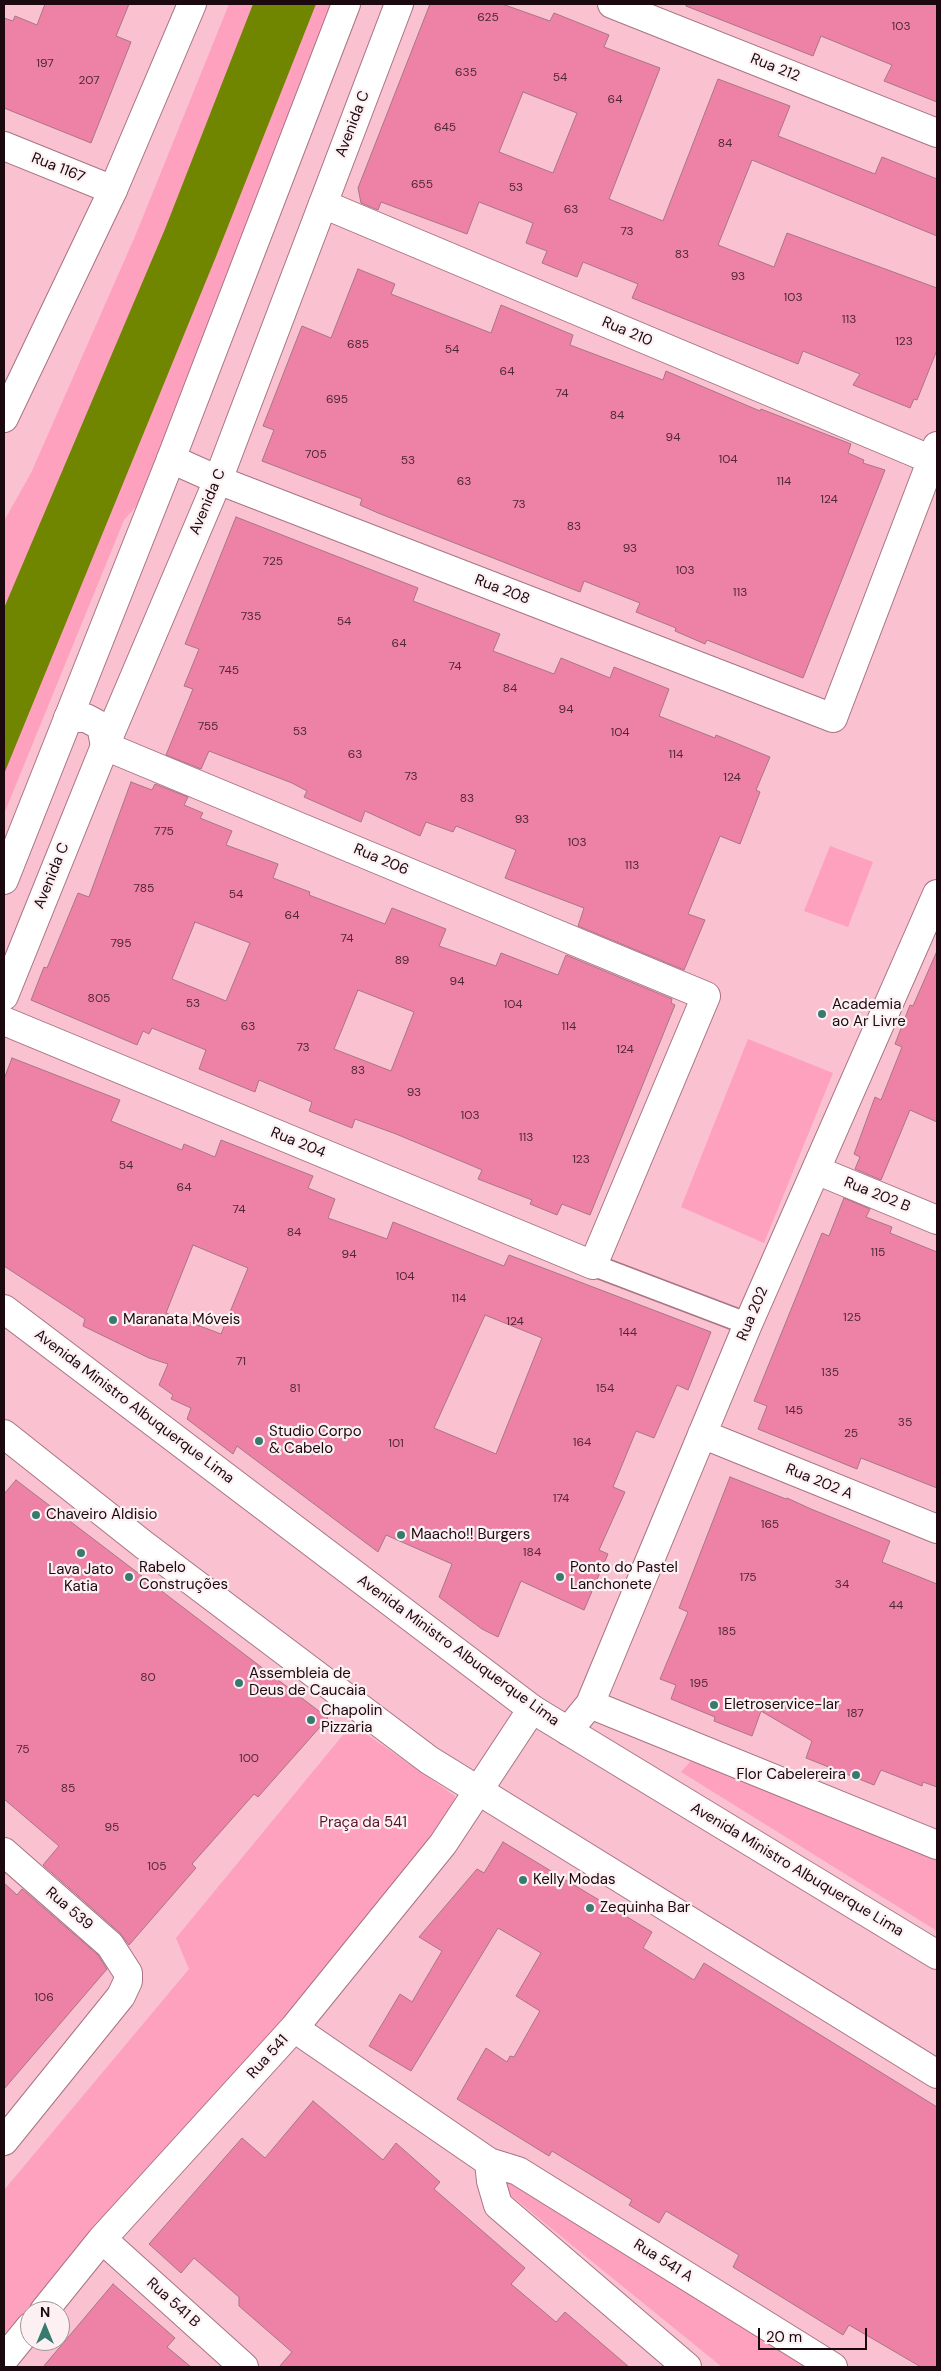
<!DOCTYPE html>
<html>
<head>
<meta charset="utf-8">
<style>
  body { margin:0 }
  #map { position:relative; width:941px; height:2371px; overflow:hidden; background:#fac1d1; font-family:"DM Sans",sans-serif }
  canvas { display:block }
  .frame { position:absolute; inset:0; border:5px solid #1c0910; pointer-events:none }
  .north { position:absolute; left:20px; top:2301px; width:50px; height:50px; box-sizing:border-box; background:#fcf0f3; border:1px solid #a29498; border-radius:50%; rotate:0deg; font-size:14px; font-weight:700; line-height:20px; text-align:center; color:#1c0910 }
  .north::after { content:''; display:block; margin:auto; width:18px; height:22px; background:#377b6f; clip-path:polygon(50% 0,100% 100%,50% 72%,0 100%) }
  .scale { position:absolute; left:758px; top:2328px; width:109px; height:22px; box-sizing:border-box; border:2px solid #1c0910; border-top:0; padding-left:6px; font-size:15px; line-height:18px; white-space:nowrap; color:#1c0910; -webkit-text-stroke:4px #fcf0f3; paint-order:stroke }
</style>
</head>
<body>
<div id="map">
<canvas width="941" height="2371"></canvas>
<div class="frame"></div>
<div class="north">N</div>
<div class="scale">20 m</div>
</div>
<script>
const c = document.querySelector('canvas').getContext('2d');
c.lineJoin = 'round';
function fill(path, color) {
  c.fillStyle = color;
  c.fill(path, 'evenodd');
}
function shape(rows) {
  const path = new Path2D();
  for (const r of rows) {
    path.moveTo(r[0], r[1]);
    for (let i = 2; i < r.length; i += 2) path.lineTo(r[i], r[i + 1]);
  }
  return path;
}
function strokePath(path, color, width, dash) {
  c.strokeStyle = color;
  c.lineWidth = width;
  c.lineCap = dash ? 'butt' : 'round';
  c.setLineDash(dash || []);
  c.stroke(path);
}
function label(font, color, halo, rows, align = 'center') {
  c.font = font + ' "DM Sans",sans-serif';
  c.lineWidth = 4.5;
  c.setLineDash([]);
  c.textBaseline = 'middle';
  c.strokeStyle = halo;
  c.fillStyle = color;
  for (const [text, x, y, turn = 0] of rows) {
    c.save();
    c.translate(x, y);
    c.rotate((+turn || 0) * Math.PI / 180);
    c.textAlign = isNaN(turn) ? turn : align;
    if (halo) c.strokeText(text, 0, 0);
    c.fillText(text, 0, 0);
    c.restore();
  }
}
const green = shape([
  [229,4,356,4,176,461,124,520,4,814,4,521,31,473,136,234],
  [830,846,873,862,848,927,804,911],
  [748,1039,833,1073,764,1243,681,1207],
  [352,1724,455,1796,449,1833,36,2311,30,2311,30,2317,4,2347,4,2190,189,1969,176,1938],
  [691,1761,937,1852,937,1931,681,1772],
  [477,2157,834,2367,722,2367,472,2164]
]);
const water = shape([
  [253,4,316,4,215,259,4,774,4,608,165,229]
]);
const building = shape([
  [45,4,129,4,116,36,131,42,91,143,4,108,4,18,13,21,15,16,37,25,45,4],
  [430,4,502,4,550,21,554,13,609,35,604,47,660,68,609,199,663,221,718,79,790,106,778,136,875,174,882,157,937,179,937,236,752,160,718,245,774,267,787,233,937,288,937,350,917,400,914,399,910,408,853,385,860,374,803,351,798,364,632,298,638,284,583,262,577,277,542,263,547,251,526,243,533,223,479,202,467,234,381,202,378,210,361,203,358,188,430,4],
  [523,92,577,113,553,173,499,152,523,92],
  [686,4,937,4,937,102,884,81,892,65,821,36,813,56,686,6,686,4],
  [358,269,395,284,391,294,491,333,501,305,573,335,570,345,663,380,666,371,760,411,761,409,851,444,848,453,864,460,863,463,885,470,803,678,707,640,705,644,675,631,676,628,636,612,640,603,584,581,580,592,378,513,360,505,362,499,262,461,274,430,263,426,302,326,331,338,358,269],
  [236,517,418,588,413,601,500,634,493,651,554,674,561,658,610,678,614,667,669,689,659,716,715,738,716,735,770,757,756,790,760,792,740,844,720,836,688,914,705,920,684,970,578,926,584,908,505,878,516,850,456,826,453,832,426,822,420,836,365,811,361,822,304,797,307,791,292,783,209,751,201,769,166,755,193,689,184,686,199,649,185,644,236,517],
  [131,782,152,790,155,784,188,797,184,805,203,813,200,818,232,831,226,845,278,864,273,878,310,892,309,895,385,924,392,908,446,929,439,946,496,966,501,953,558,975,566,955,672,999,671,1003,675,1005,590,1215,562,1204,557,1215,530,1204,532,1200,478,1179,482,1170,468,1164,396,1134,355,1119,352,1128,309,1111,312,1102,259,1080,255,1092,199,1069,206,1050,152,1028,149,1034,143,1031,137,1045,31,1000,44,967,47,968,78,893,89,897,131,782],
  [195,922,250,943,226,1001,172,979,195,922],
  [358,990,414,1012,391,1071,334,1049,358,990],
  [937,951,937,1122,910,1110,881,1180,855,1169,860,1157,854,1154,875,1097,881,1100,902,1047,895,1044,910,1005,913,1006,937,951],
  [12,1058,120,1100,111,1121,182,1150,184,1144,215,1157,221,1140,313,1176,308,1188,335,1199,328,1218,387,1239,393,1222,504,1266,509,1255,711,1332,688,1390,677,1385,654,1438,636,1431,613,1487,625,1492,599,1550,608,1554,584,1610,521,1581,498,1637,482,1629,439,1597,452,1564,386,1535,378,1552,237,1446,233,1454,187,1419,191,1408,171,1399,173,1395,159,1385,168,1364,149,1358,83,1326,85,1319,4,1266,4,1079,12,1058],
  [193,1245,248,1268,221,1334,166,1313,193,1245],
  [485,1315,542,1338,496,1454,434,1428,485,1315],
  [844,1198,870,1209,866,1217,892,1227,890,1233,937,1252,937,1488,861,1458,857,1469,758,1429,767,1406,754,1401,822,1233,829,1236,844,1198],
  [730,1477,786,1499,787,1498,811,1509,890,1541,882,1562,937,1584,937,1787,923,1782,922,1786,881,1770,874,1785,806,1758,812,1741,761,1711,752,1736,714,1721,715,1717,671,1699,676,1685,660,1679,688,1612,679,1608,730,1477],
  [16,1480,328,1718,258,1797,254,1794,192,1864,196,1868,129,1945,120,1933,43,1865,59,1846,4,1799,4,1494,16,1480],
  [503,1842,652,1932,643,1948,694,1980,704,1963,937,2107,937,2367,921,2367,849,2325,843,2335,733,2267,739,2255,666,2211,659,2223,629,2205,632,2200,552,2151,549,2156,457,2099,486,2048,507,2062,510,2056,514,2057,540,2011,516,1996,541,1953,498,1928,411,2071,369,2046,400,1994,412,2002,442,1951,419,1937,477,1869,484,1873,503,1842],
  [4,1883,17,1895,22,1889,98,1955,107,1969,4,2089,4,1883],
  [313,2101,383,2160,396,2143,440,2182,434,2189,525,2268,511,2284,556,2322,565,2312,629,2367,279,2367,292,2352,239,2306,239,2297,194,2258,181,2273,149,2244,242,2138,265,2158,313,2101],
  [113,2284,175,2338,167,2347,191,2367,43,2367,113,2284]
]);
const service = shape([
  [593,1265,748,1324]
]);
const minor = shape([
  [612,4,937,133],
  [4,146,113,190],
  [323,204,937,462],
  [171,459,218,480,833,718,937,446],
  [4,1021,593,1265,706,996,105,746,101,726,86,718,68,718],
  [816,1170,937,1220],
  [702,1434,937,1529],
  [590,1704,937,1845],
  [568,1731,590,1704,748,1324,937,894],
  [4,1852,110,1945,128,1973,128,1981,121,1996,4,2141],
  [294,2028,489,2162,518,2171,833,2367],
  [489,2162,491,2181,498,2205,687,2367],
  [102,2239,244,2367],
  [44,2311,102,2239,294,2028,443,1844,532,1709],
  [4,2359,30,2327]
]);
const tertiary = shape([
  [4,418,113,190,192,4],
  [4,880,171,459,346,4],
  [4,996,105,746,218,480,399,4],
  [4,1309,532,1709,937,1955],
  [4,1434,144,1545,429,1760,937,2074]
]);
const markers = [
  [822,1014,5,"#377b6f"],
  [113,1320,5,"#377b6f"],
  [259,1441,5,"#377b6f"],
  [36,1515,5,"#377b6f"],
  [401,1535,5,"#377b6f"],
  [81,1553,5,"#377b6f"],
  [129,1577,5,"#377b6f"],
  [560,1577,5,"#377b6f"],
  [239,1683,5,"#377b6f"],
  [714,1705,5,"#377b6f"],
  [311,1720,5,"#377b6f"],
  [856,1775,5,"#377b6f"],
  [523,1880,5,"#377b6f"],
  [590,1908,5,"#377b6f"]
];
const numberNames = [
  ["625",488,18],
  ["103",901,27],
  ["197",45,64],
  ["635",466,73],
  ["54",560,78],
  ["207",89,81],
  ["64",615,100],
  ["645",445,128],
  ["84",725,144],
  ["655",422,185],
  ["53",516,188],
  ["63",571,210],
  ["73",627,232],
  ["83",682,255],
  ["93",738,277],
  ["103",793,298],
  ["113",849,320],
  ["123",904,342],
  ["685",358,345],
  ["54",452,350],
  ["64",507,372],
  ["74",562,394],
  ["695",337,400],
  ["84",617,416],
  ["94",673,438],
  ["705",316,455],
  ["104",728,460],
  ["53",408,461],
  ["63",464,482],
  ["114",784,482],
  ["124",829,500],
  ["73",519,505],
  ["83",574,527],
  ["93",630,549],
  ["725",273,562],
  ["103",685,571],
  ["113",740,593],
  ["735",251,617],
  ["54",344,622],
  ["64",399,644],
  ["74",455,667],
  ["745",229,671],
  ["84",510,689],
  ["94",566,710],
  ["755",208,727],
  ["53",300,732],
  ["104",620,733],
  ["63",355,755],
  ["114",676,755],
  ["73",411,777],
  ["124",732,778],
  ["83",467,799],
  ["93",522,820],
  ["775",164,832],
  ["103",577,843],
  ["113",632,866],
  ["785",144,889],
  ["54",236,895],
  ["64",292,916],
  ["74",347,939],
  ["795",121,944],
  ["89",402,961],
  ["94",457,982],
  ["805",99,999],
  ["53",193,1004],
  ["104",513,1005],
  ["63",248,1027],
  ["114",569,1027],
  ["73",303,1048],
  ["124",625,1050],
  ["83",358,1071],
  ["93",414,1093],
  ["103",470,1116],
  ["113",526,1138],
  ["123",581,1160],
  ["54",126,1166],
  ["64",184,1188],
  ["74",239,1210],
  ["84",294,1233],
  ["115",878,1253],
  ["94",349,1255],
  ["104",405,1277],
  ["114",459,1299],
  ["125",852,1318],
  ["124",515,1322],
  ["144",628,1333],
  ["71",241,1362],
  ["135",830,1373],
  ["81",295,1389],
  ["154",605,1389],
  ["145",794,1411],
  ["35",905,1423],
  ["25",851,1434],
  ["164",582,1443],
  ["101",396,1444],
  ["174",561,1499],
  ["165",770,1525],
  ["184",532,1553],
  ["175",748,1578],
  ["34",842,1585],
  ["44",896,1606],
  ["185",727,1632],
  ["80",148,1678],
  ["195",699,1684],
  ["187",855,1714],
  ["75",23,1750],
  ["100",249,1759],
  ["85",68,1789],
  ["95",112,1828],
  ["105",157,1867],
  ["106",44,1998]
];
const streetNames = [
  ["Rua 212",775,68,22],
  ["Avenida C",353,124,-69],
  ["Rua 1167",58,168,22],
  ["Rua 210",627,332,23],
  ["Avenida C",208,502,-67],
  ["Rua 208",502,590,21],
  ["Rua 206",381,860,23],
  ["Avenida C",52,876,-68],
  ["Rua 204",298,1143,22],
  ["Rua 202 B",877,1195,22],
  ["Rua 202",753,1314,-67],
  ["Avenida Ministro Albuquerque Lima",134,1407,37],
  ["Rua 202 A",819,1482,22],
  ["Avenida Ministro Albuquerque Lima",458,1651,36],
  ["Avenida Ministro Albuquerque Lima",797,1870,31],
  ["Rua 539",69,1909,41],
  ["Rua 541",268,2057,-48],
  ["Rua 541 A",663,2261,32],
  ["Rua 541 B",173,2303,42]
];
const poiNames = [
  ["Academia",832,1005],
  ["ao Ar Livre",832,1022],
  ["Maranata Móveis",123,1320],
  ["Studio Corpo",269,1432],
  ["& Cabelo",269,1449],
  ["Chaveiro Aldisio",46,1515],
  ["Maacho!! Burgers",411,1535],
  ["Rabelo",139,1568],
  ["Construções",139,1585],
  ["Ponto do Pastel",570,1568],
  ["Lanchonete",570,1585],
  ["Lava Jato",81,1570,"center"],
  ["Katia",81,1587,"center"],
  ["Assembleia de",249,1674],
  ["Deus de Caucaia",249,1691],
  ["Eletroservice-lar",724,1705],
  ["Chapolin",321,1711],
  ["Pizzaria",321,1728],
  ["Flor Cabelereira",846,1775,"right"],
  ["Kelly Modas",533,1880],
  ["Zequinha Bar",600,1908]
];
const parkNames = [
  ["Praça da 541",363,1823]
];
fill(green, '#fea1be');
fill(water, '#708500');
fill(building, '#ee82a6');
strokePath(building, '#a97585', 1);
strokePath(service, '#a87483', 24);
strokePath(minor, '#a87483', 30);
strokePath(tertiary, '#a87483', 30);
strokePath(service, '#fff', 21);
strokePath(minor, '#fff', 28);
strokePath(tertiary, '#fff', 28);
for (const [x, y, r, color] of markers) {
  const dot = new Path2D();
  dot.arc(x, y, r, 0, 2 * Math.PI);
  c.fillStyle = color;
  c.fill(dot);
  strokePath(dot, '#fcf0f3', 2);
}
label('12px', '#502736', null, numberNames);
label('15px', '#1c0910', '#fcf0f3', streetNames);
label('15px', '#1c0910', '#fcf0f3', poiNames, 'left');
label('15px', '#57142f', '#fcf0f3', parkNames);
</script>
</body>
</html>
